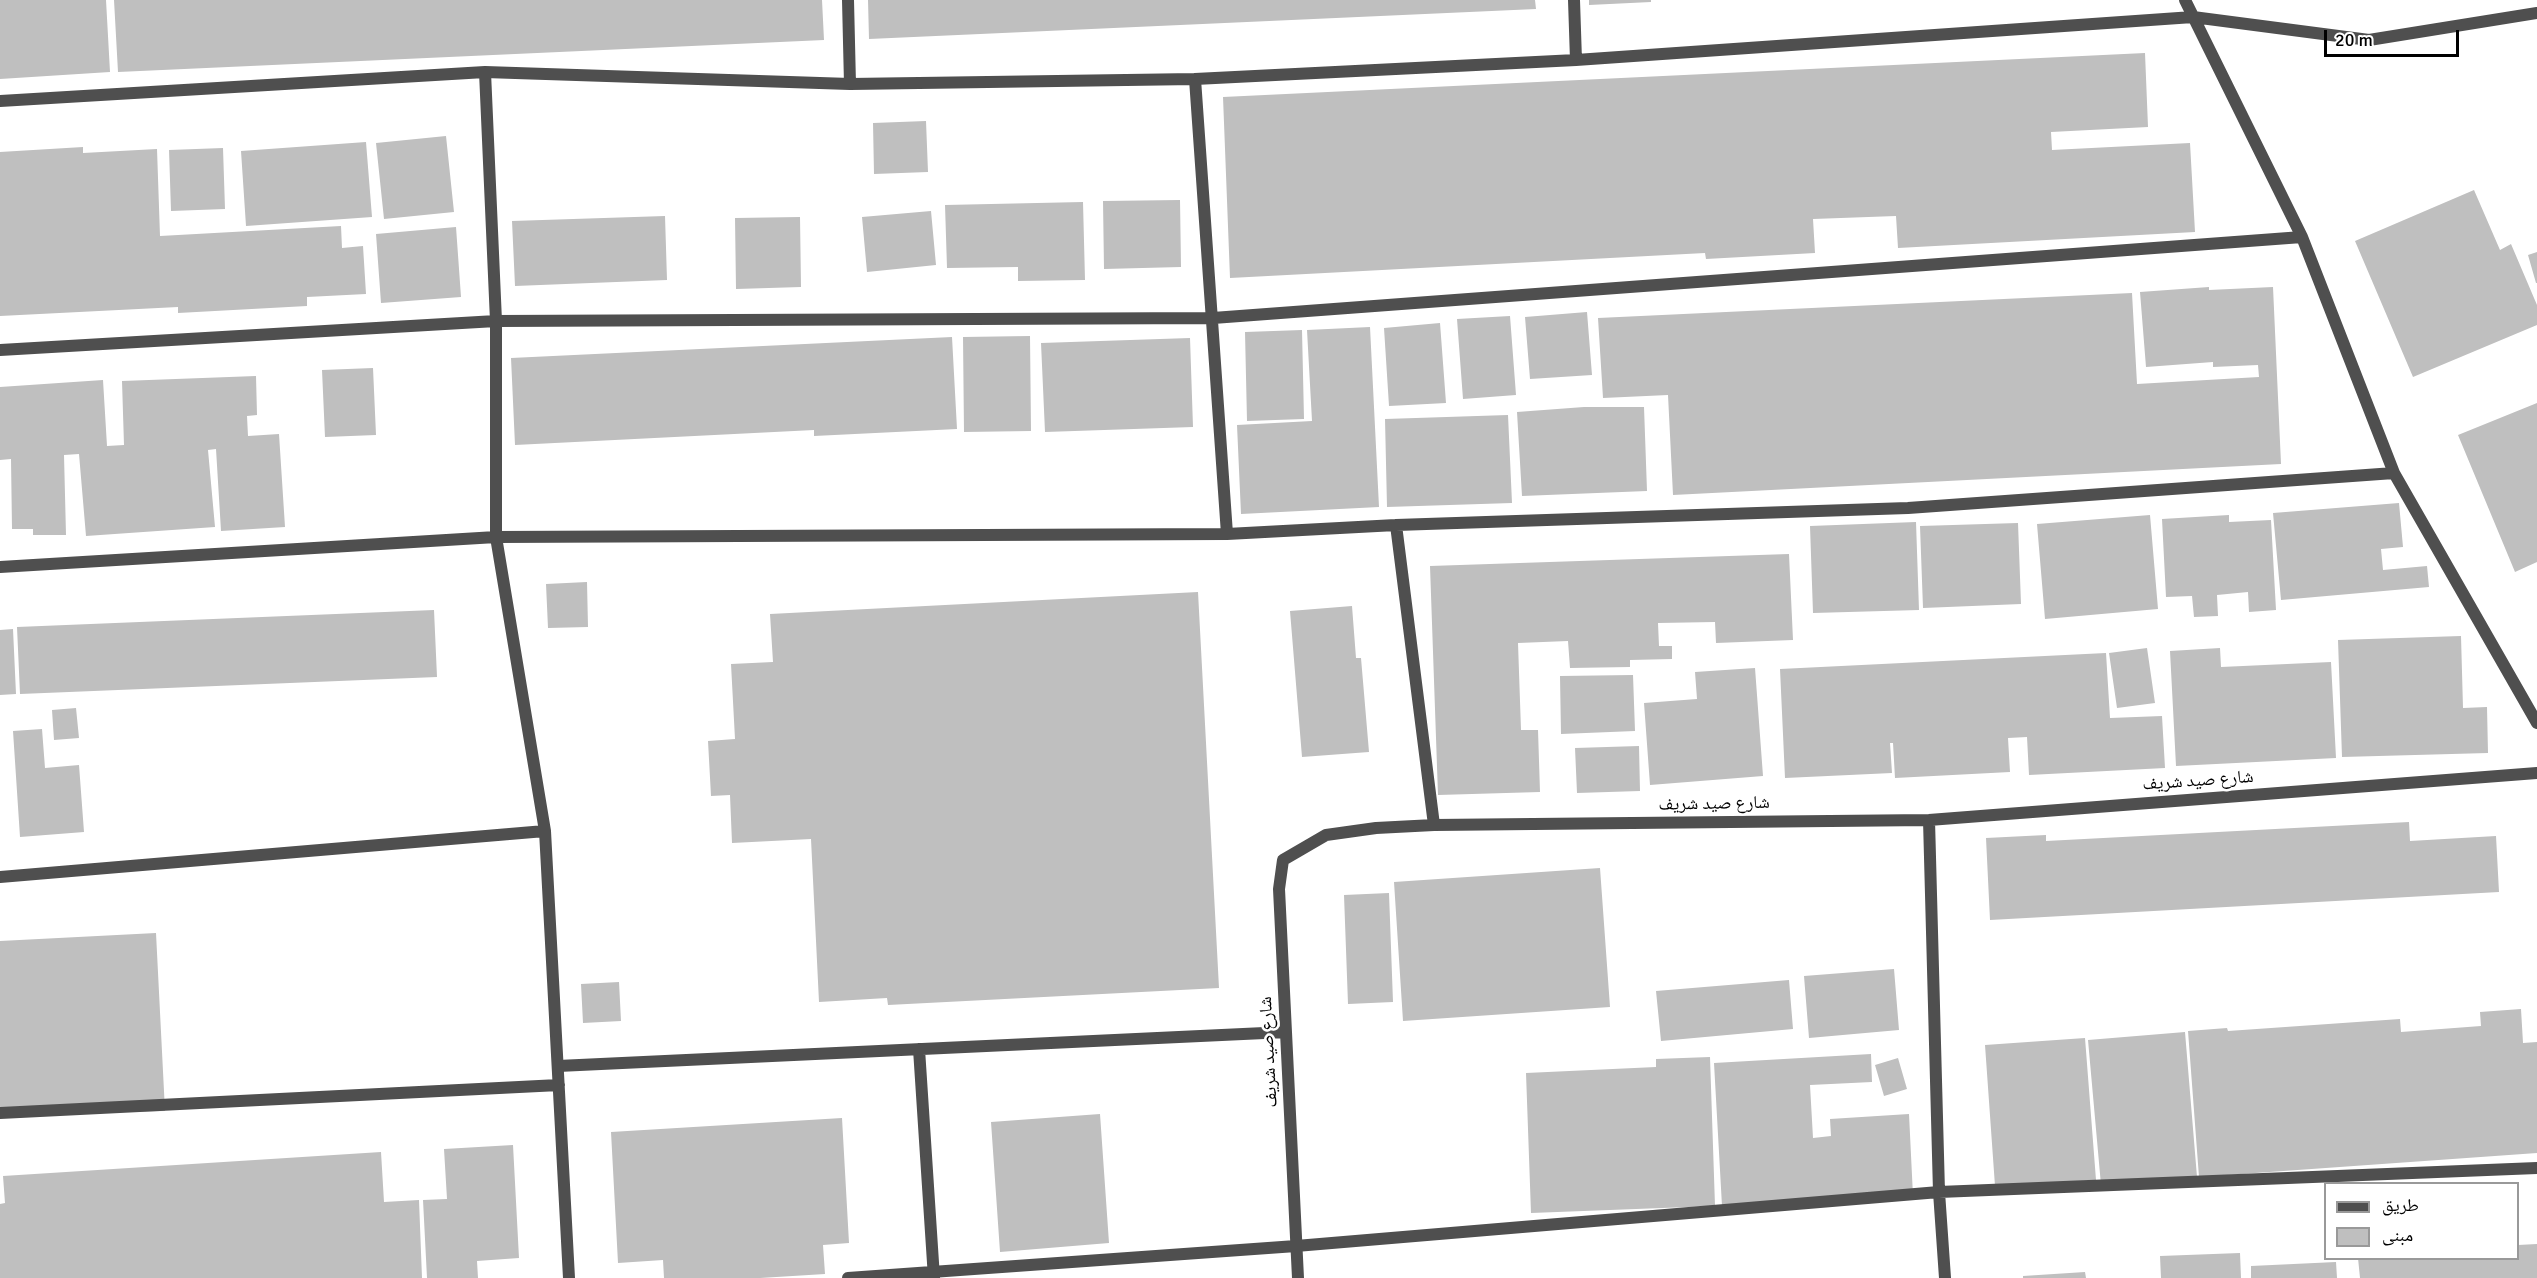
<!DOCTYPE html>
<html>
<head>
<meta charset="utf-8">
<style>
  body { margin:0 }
  #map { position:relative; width:2537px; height:1278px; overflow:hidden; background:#fff; font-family:Signika,"Noto Naskh Arabic",sans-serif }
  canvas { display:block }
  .legend { position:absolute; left:2324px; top:1182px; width:195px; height:78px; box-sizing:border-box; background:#fff; border:2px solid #999; margin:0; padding:8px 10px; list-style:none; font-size:18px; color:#000 }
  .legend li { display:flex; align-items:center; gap:12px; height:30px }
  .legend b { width:30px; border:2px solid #999 }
  .scale { position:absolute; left:2324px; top:30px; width:135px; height:27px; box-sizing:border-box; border:3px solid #000; border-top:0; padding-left:8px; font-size:18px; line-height:21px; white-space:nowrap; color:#000; -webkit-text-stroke:4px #fff; paint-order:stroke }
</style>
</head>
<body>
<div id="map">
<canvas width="2537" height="1278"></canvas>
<ul class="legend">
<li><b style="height:8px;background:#4f4f4f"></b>طريق</li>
<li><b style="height:16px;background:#bfbfbf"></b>مبنى</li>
</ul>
<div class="scale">20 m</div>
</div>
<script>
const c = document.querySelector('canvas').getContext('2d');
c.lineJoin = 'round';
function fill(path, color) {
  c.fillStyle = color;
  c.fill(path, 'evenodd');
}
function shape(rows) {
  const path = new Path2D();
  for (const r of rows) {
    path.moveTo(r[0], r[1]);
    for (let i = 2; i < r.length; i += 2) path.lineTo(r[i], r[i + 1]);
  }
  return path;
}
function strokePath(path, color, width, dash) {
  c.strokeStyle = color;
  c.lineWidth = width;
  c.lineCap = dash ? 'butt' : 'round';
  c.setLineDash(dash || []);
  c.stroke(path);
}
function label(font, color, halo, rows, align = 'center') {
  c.font = font + ' Signika,"Noto Naskh Arabic",sans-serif';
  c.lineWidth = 5;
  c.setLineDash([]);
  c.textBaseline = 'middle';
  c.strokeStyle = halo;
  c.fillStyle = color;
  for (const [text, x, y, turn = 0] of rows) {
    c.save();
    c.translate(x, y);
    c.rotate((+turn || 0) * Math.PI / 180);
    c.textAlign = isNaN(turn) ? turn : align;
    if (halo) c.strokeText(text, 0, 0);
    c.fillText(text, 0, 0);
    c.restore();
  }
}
const building = shape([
  [0,0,106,0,110,72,0,79],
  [114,0,822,0,824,40,118,72],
  [868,0,1535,0,1536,9,869,39],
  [1589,0,1651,0,1651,2,1589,5],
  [2145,53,2148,127,2051,132,2052,150,2190,143,2195,232,1898,248,1896,216,1813,219,1815,253,1706,259,1705,253,1230,278,1223,97],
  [926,121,928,172,874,174,873,123],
  [446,136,454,212,384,219,376,143],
  [366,142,372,217,246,226,241,151],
  [83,147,83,153,157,149,160,236,341,226,342,248,363,246,366,294,307,297,307,306,178,313,178,307,0,316,0,152],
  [223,148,225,209,171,211,169,150],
  [2474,190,2500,250,2511,244,2537,305,2537,325,2413,377,2355,241],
  [1180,200,1181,267,1104,269,1103,201],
  [1083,202,1085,280,1018,281,1018,267,947,268,945,205],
  [931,211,936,265,867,272,862,217],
  [665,216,667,280,515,286,512,221],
  [800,217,801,287,736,289,735,218],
  [456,227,461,297,381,303,376,234],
  [2537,252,2537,283,2536,283,2528,255],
  [2209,287,2209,290,2273,287,2281,464,1673,495,1668,395,1603,398,1598,318,2132,293,2137,384,2259,377,2258,365,2213,367,2213,362,2146,367,2140,292],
  [1587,312,1592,375,1530,379,1525,317],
  [1510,316,1516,395,1463,399,1457,319],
  [1440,323,1446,403,1389,406,1384,328],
  [1370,327,1379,507,1241,514,1237,425,1312,421,1307,330],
  [1302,330,1304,419,1247,421,1245,332],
  [1030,336,1031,431,964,432,963,337],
  [952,337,957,429,814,436,814,430,515,445,511,358],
  [1190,338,1193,427,1045,432,1041,343],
  [373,368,376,435,325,437,322,370],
  [256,376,257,415,247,416,248,436,279,434,285,527,221,531,216,449,208,450,215,527,86,536,79,454,64,455,66,535,33,535,33,529,12,529,11,459,0,460,0,387,103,380,107,446,124,445,122,381],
  [2537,403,2537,562,2515,572,2458,435],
  [1584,407,1644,407,1647,491,1522,496,1517,412],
  [1508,415,1512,503,1387,507,1385,419],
  [2399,503,2403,547,2381,549,2383,570,2427,566,2429,587,2281,600,2273,513],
  [2150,515,2158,609,2045,619,2037,524],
  [2229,515,2229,522,2271,520,2276,610,2249,612,2248,592,2217,595,2218,616,2194,617,2192,596,2166,597,2162,519],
  [1916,522,1919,610,1813,613,1810,526],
  [2018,523,2021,604,1923,608,1920,526],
  [1789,554,1793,640,1716,643,1715,622,1658,623,1659,646,1672,646,1672,659,1630,660,1630,667,1570,668,1568,641,1518,643,1521,730,1538,730,1540,792,1438,795,1430,566],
  [587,582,588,627,548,628,546,584],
  [1198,592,1219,988,888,1005,887,998,819,1002,811,839,732,843,730,795,711,796,708,741,735,739,731,664,773,662,770,614],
  [1352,606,1356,658,1361,658,1369,752,1302,757,1290,611],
  [434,610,437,677,20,694,17,627],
  [13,629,16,694,0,695,0,630],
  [2461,636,2463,708,2487,707,2488,753,2342,757,2338,640],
  [2147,648,2155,703,2117,708,2109,653],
  [2220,648,2221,667,2331,662,2336,758,2176,766,2170,651],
  [2106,653,2110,718,2162,716,2165,768,2029,775,2027,737,2008,738,2010,772,1895,778,1893,743,1890,743,1892,773,1785,778,1780,669],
  [1755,668,1763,776,1650,785,1644,703,1697,699,1695,672],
  [1633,675,1635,731,1561,734,1560,676],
  [76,708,79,738,54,740,52,710],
  [42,729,45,768,79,765,84,832,20,837,13,731],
  [1639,746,1640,791,1577,793,1575,748],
  [2409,822,2410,841,2496,836,2499,892,1990,920,1986,838,2046,835,2046,841],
  [1600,868,1610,1007,1403,1021,1394,882],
  [1389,893,1393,1002,1348,1004,1344,895],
  [156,933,165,1111,0,1115,0,941],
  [1894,969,1899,1030,1809,1038,1804,976],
  [1789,980,1793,1029,1661,1041,1656,991],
  [619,982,621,1021,583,1023,581,984],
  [2521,1009,2523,1043,2537,1042,2537,1153,2199,1177,2188,1031,2227,1028,2228,1031,2400,1019,2401,1032,2481,1026,2480,1012],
  [2185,1032,2197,1177,2101,1185,2088,1040],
  [2085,1038,2096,1180,1995,1186,1985,1045],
  [1871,1054,1872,1082,1810,1085,1813,1138,1831,1136,1830,1119,1909,1114,1913,1196,1722,1206,1714,1063],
  [1710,1057,1715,1206,1531,1213,1526,1073,1656,1067,1656,1059],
  [1898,1058,1907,1089,1884,1096,1875,1065],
  [1100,1114,1109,1243,1000,1252,991,1122],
  [842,1118,849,1243,823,1245,825,1274,760,1278,664,1278,663,1260,618,1263,611,1132],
  [513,1145,519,1258,477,1261,478,1278,427,1278,423,1200,447,1199,444,1149],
  [381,1152,384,1202,419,1200,422,1278,0,1278,0,1204,5,1203,3,1176],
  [2537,1244,2537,1278,2360,1278,2358,1258,2518,1258,2518,1245],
  [2240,1253,2241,1278,2161,1278,2160,1256],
  [2336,1262,2337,1278,2251,1278,2251,1266],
  [2085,1272,2086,1278,2023,1278,2023,1276]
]);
const street = shape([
  [848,0,850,84],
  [1574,0,1576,60],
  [2185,0,2302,237,2394,473,2537,723],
  [485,72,496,321,496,537,545,831,569,1278],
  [1195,79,1227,534],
  [0,101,485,72,850,84,1195,79,1576,60,2193,17,2369,40,2537,13],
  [0,350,496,321,1213,318,2302,237],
  [1396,525,1434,825],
  [0,567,496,537,1227,534,1396,525,1908,508,2394,473],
  [1929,820,1939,1192,1945,1278],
  [0,877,545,831],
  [919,1049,934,1278],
  [558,1066,1286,1032],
  [0,1113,559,1085],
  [848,1278,1296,1246,1939,1192,2537,1168],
  [1298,1278,1279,889,1283,860,1326,835,1376,828,1434,825,1929,820,2537,773]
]);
const streetNames = [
  ["شارع صيد شريف",2198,781,-4],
  ["شارع صيد شريف",1714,804,-1],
  ["شارع صيد شريف",1269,1052,-93]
];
fill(building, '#bfbfbf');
strokePath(street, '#4f4f4f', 12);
label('18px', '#000', '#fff', streetNames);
</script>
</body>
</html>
